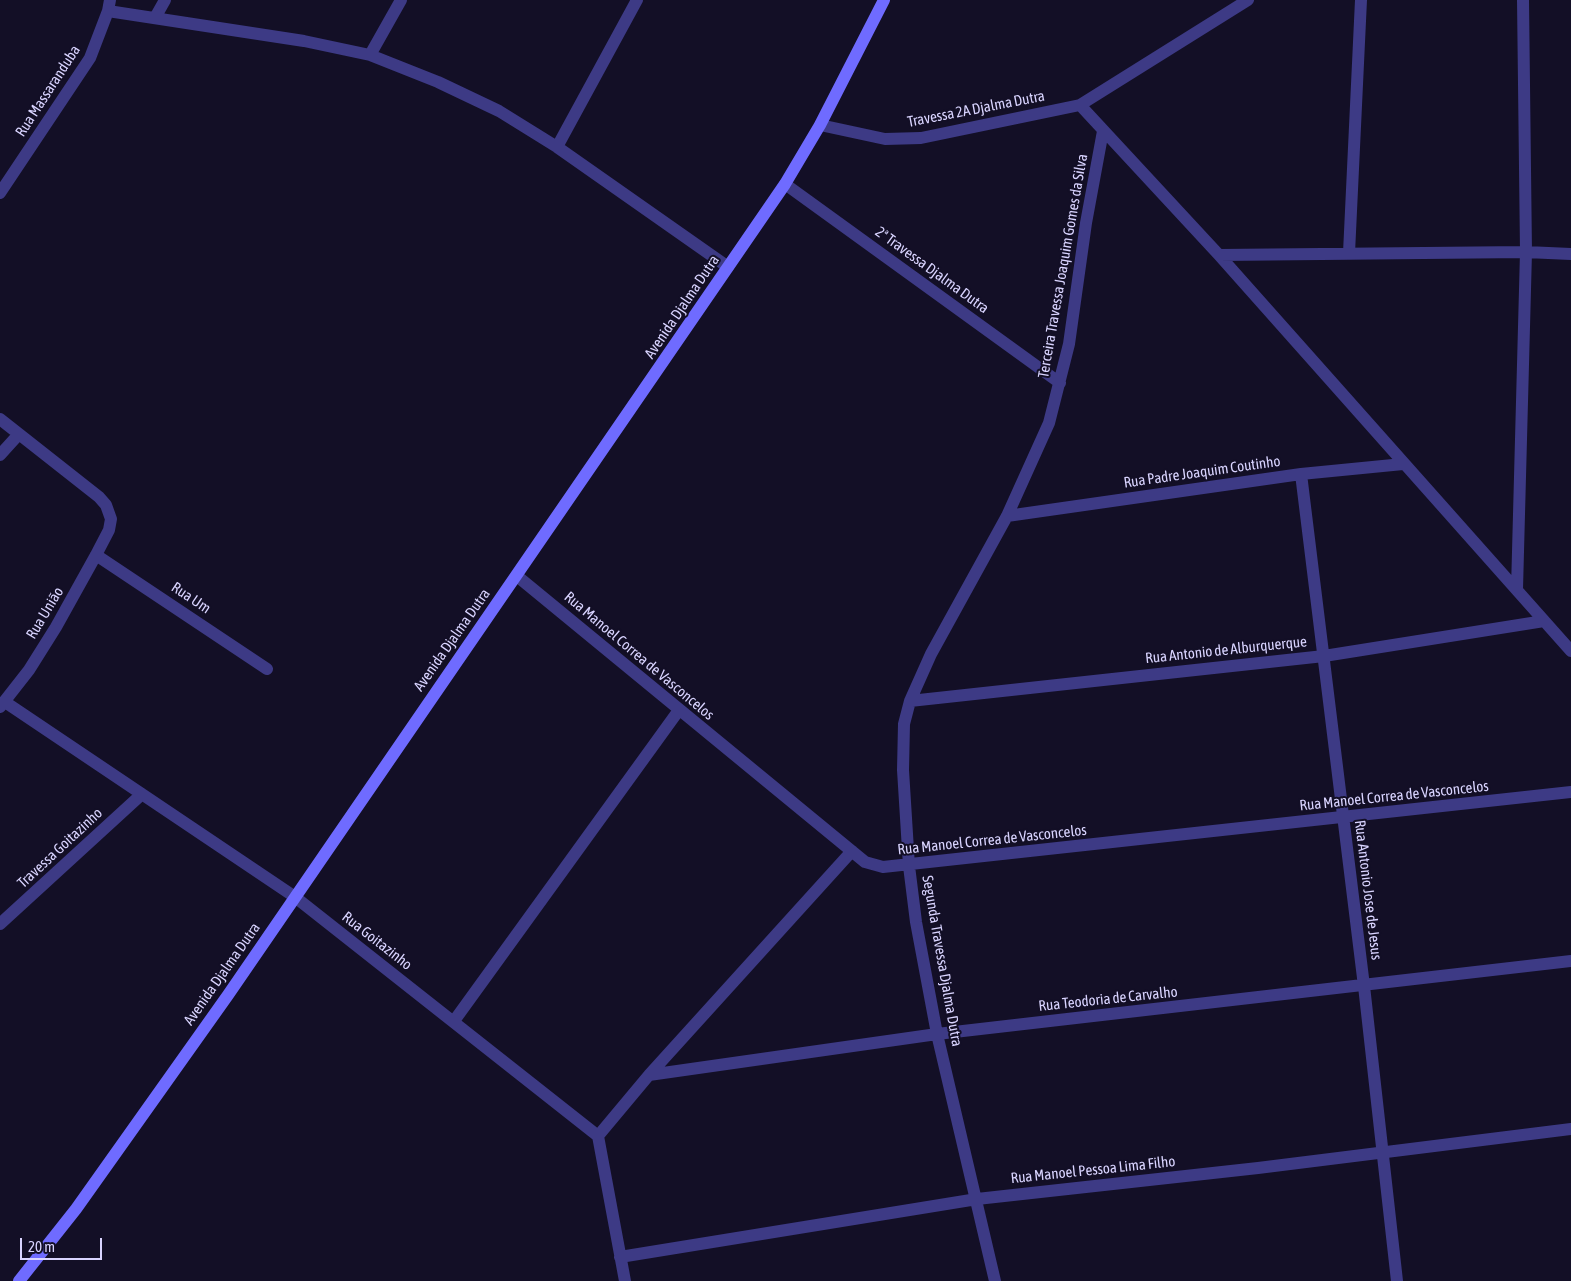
<!DOCTYPE html>
<html>
<head>
<meta charset="utf-8">
<style>
  body { margin:0 }
  #map { position:relative; width:1571px; height:1281px; overflow:hidden; background:#130f26; font-family:"Asap Condensed",sans-serif }
  canvas { display:block }
  .scale { position:absolute; left:20px; top:1238px; width:82px; height:22px; box-sizing:border-box; border:2px solid #d9d4ff; border-top:0; padding-left:6px; font-size:15px; line-height:18px; white-space:nowrap; color:#d9d4ff; -webkit-text-stroke:4px #130f26; paint-order:stroke }
</style>
</head>
<body>
<div id="map">
<canvas width="1571" height="1281"></canvas>
<div class="scale">20 m</div>
</div>
<script>
const c = document.querySelector('canvas').getContext('2d');
c.lineJoin = 'round';
function shape(rows) {
  const path = new Path2D();
  for (const r of rows) {
    path.moveTo(r[0], r[1]);
    for (let i = 2; i < r.length; i += 2) path.lineTo(r[i], r[i + 1]);
  }
  return path;
}
function strokePath(path, color, width, dash) {
  c.strokeStyle = color;
  c.lineWidth = width;
  c.lineCap = dash ? 'butt' : 'round';
  c.setLineDash(dash || []);
  c.stroke(path);
}
function label(font, color, halo, rows, align = 'center') {
  c.font = font + ' "Asap Condensed",sans-serif';
  c.lineWidth = 4;
  c.setLineDash([]);
  c.textBaseline = 'middle';
  c.strokeStyle = halo;
  c.fillStyle = color;
  for (const [text, x, y, turn = 0] of rows) {
    c.save();
    c.translate(x, y);
    c.rotate((+turn || 0) * Math.PI / 180);
    c.textAlign = isNaN(turn) ? turn : align;
    if (halo) c.strokeText(text, 0, 0);
    c.fillText(text, 0, 0);
    c.restore();
  }
}
const street = shape([
  [108,11,304,41,370,55,438,82,499,111,557,147,728,267],
  [156,16,165,0],
  [370,55,401,0],
  [1080,105,1219,255,1571,651],
  [820,125,885,139,921,138,1080,105,1248,0],
  [557,147,637,0],
  [785,184,1060,383],
  [0,193,90,58,108,11,110,0],
  [1349,253,1361,0],
  [1219,255,1526,252,1571,254],
  [0,419,99,497,106,505,111,519,109,530,96,555,56,627,29,670,0,707],
  [0,455,19,434],
  [1301,474,1364,986,1397,1281],
  [1007,516,1301,474,1403,464],
  [96,555,267,669],
  [517,576,865,862,883,867,1571,792],
  [1517,589,1526,252,1523,0],
  [910,701,1324,656,1544,621],
  [5,702,295,897,598,1136,625,1281],
  [0,924,142,794],
  [454,1021,679,710],
  [649,1075,937,1034,1571,961],
  [598,1136,649,1075,852,851],
  [620,1257,977,1199,1258,1168,1571,1129],
  [995,1281,937,1034,916,922,909,866,903,770,904,724,910,701,931,654,1007,516,1049,423,1069,344,1086,223,1103,131]
]);
const secondary = shape([
  [19,1281,76,1209,228,995,728,267,785,184,820,125,884,0]
]);
const streetNames = [
  ["Rua Massaranduba",48,91,-57],
  ["Travessa 2A Djalma Dutra",976,109,-11],
  ["Terceira Travessa Joaquim Gomes da Silva",1063,266,-80],
  ["2ª Travessa Djalma Dutra",932,270,36],
  ["Avenida Djalma Dutra",682,307,-56],
  ["Rua Padre Joaquim Coutinho",1202,472,-8],
  ["Rua Um",191,598,34],
  ["Rua União",45,613,-59],
  ["Avenida Djalma Dutra",452,640,-55],
  ["Rua Antonio de Alburquerque",1226,650,-6],
  ["Rua Manoel Correa de Vasconcelos",639,656,40],
  ["Rua Manoel Correa de Vasconcelos",1394,796,-6],
  ["Rua Manoel Correa de Vasconcelos",992,840,-6],
  ["Travessa Goitazinho",60,848,-43],
  ["Rua Antonio Jose de Jesus",1368,890,83],
  ["Rua Goitazinho",377,941,38],
  ["Segunda Travessa Djalma Dutra",942,961,80],
  ["Avenida Djalma Dutra",222,974,-55],
  ["Rua Teodoria de Carvalho",1108,999,-6],
  ["Rua Manoel Pessoa Lima Filho",1093,1170,-6]
];
strokePath(street, '#3d3a85', 12);
strokePath(secondary, '#6f6bff', 12);
label('15px', '#d9d4ff', '#130f26', streetNames);
</script>
</body>
</html>
